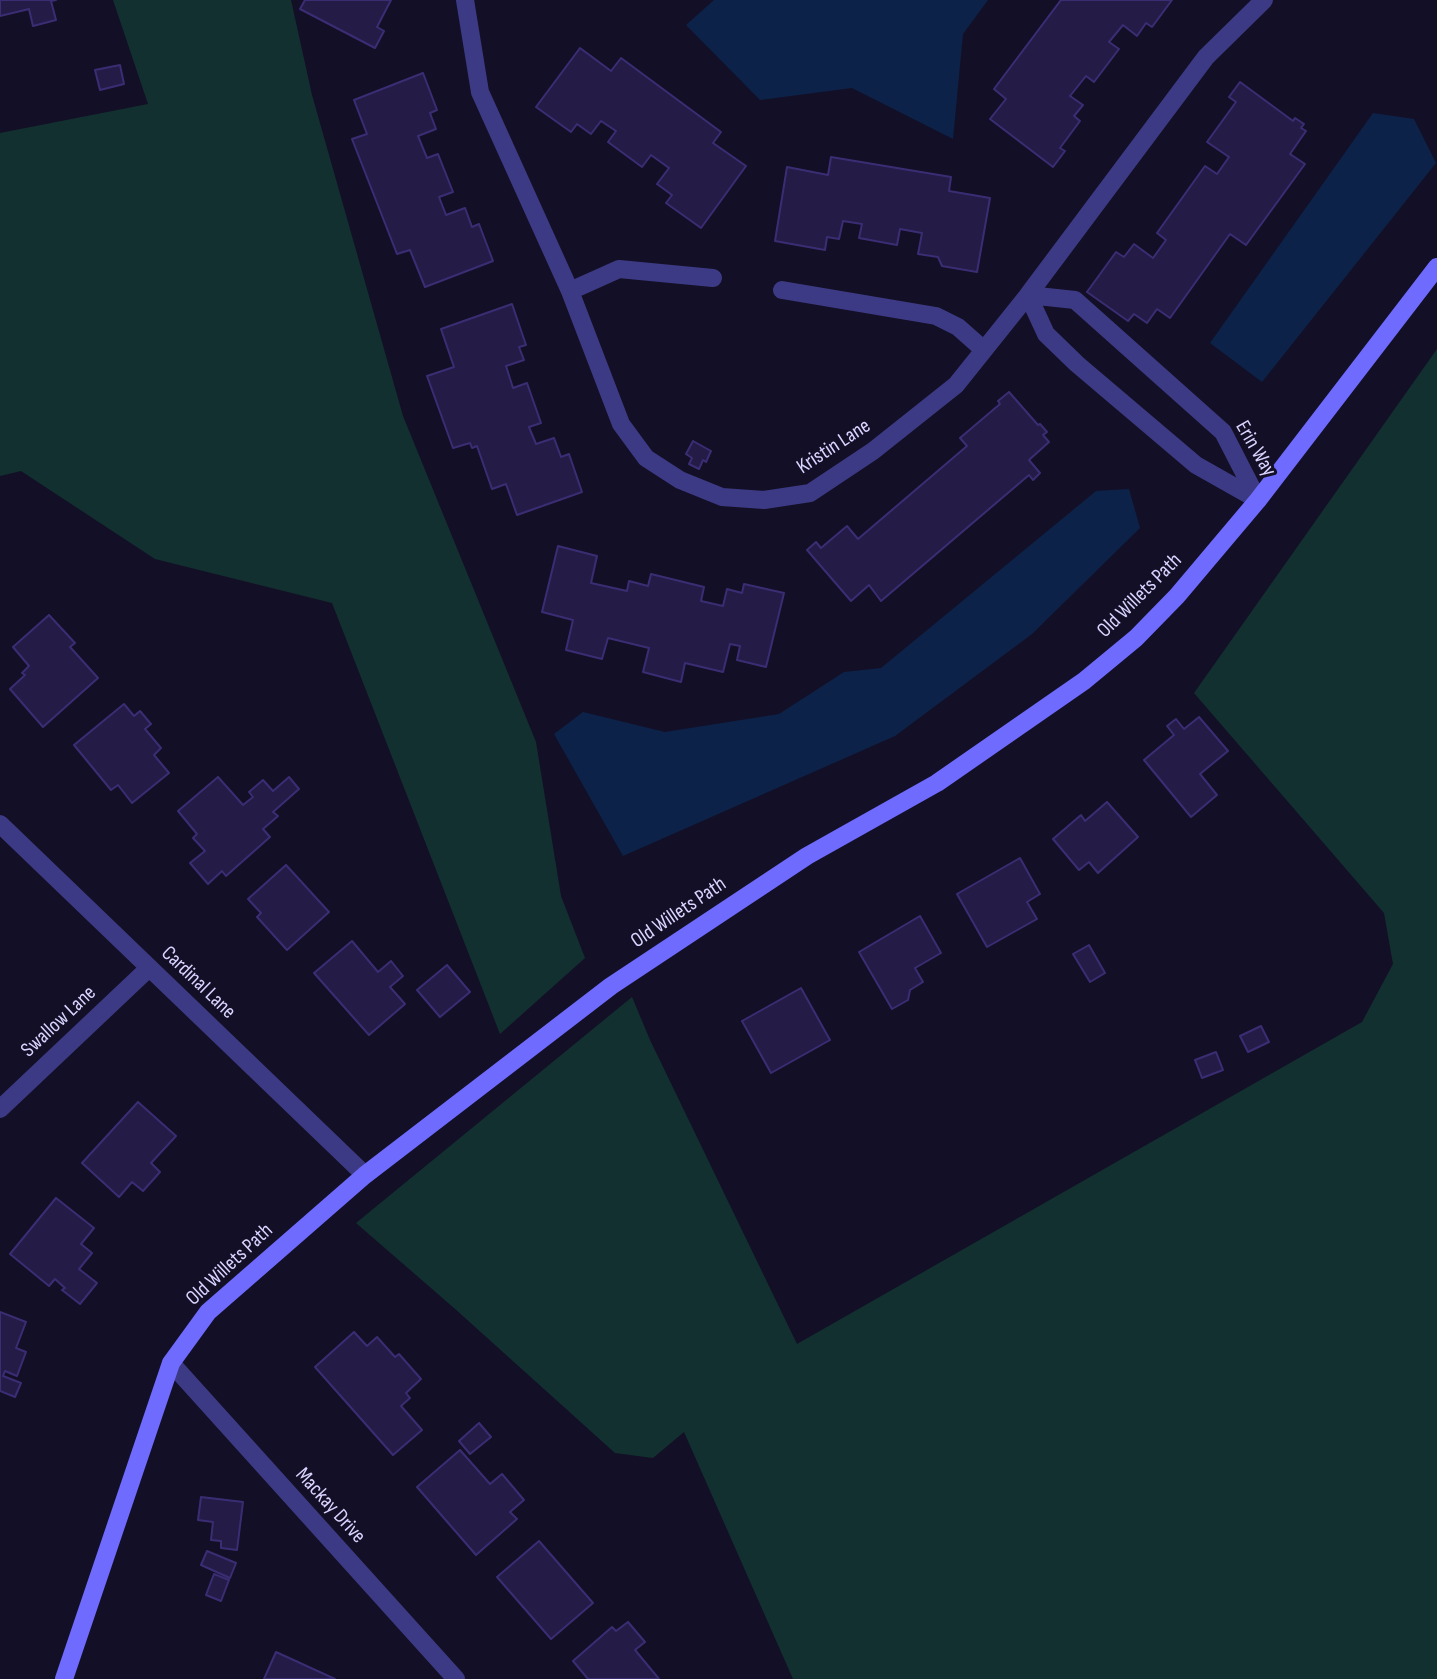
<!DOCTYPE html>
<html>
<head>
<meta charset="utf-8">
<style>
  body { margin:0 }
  canvas { display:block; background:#130f26 }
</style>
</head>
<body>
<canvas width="1437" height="1679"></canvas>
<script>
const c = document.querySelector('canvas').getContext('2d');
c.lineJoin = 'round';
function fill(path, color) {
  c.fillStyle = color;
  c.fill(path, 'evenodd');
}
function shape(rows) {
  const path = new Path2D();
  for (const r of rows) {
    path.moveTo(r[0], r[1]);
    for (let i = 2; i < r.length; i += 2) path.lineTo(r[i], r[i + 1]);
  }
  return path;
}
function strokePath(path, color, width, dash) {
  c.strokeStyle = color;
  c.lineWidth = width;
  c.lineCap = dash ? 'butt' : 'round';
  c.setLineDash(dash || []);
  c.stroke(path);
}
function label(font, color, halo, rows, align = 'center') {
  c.font = font + ' "Sofia Sans Condensed",sans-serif';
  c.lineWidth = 6;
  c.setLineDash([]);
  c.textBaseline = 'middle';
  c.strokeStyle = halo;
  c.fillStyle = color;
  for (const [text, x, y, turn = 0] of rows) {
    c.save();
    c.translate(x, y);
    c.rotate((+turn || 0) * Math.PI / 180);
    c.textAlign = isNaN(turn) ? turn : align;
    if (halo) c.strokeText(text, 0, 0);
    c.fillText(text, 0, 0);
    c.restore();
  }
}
const green = shape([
  [113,0,291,0,312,95,403,416,536,742,561,896,585,958,500,1034,332,603,155,559,21,471,0,476,0,133,148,104],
  [1437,349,1437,1679,793,1679,684,1432,653,1458,615,1453,454,1308,356,1223,632,997,650,1040,797,1344,1362,1022,1393,964,1384,913,1194,693]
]);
const water = shape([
  [714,0,988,0,963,34,953,139,852,88,760,100,686,25],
  [1373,113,1414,119,1436,163,1262,382,1210,343],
  [1129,489,1140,528,1032,634,895,736,623,856,554,734,583,712,665,732,779,714,844,672,881,668,1096,491]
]);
const building = shape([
  [0,0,56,0,51,1,56,20,33,26,29,9,0,16,0,0],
  [305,0,391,0,377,27,384,31,375,48,300,9,305,0],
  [1061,0,1172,0,1152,27,1146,23,1137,36,1123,25,1109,42,1119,49,1094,82,1086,76,1070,96,1083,105,1074,116,1080,121,1060,148,1065,151,1053,167,990,119,1006,99,994,89,1061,0],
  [580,48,611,71,621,58,721,132,713,143,746,166,701,228,666,203,672,195,657,184,669,168,651,155,642,167,608,142,616,131,601,121,591,134,577,124,571,132,536,107,580,48],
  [120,65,124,84,100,90,95,70,120,65],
  [423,73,437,110,430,113,436,129,418,136,427,158,438,154,453,192,439,197,446,215,465,208,472,227,479,224,493,261,425,287,410,250,397,254,352,139,367,134,354,100,423,73],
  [1240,82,1293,121,1295,118,1304,124,1301,128,1306,131,1290,154,1305,164,1246,245,1230,234,1170,318,1157,309,1147,323,1134,314,1128,321,1087,292,1116,252,1124,257,1134,244,1153,258,1166,240,1157,233,1205,166,1217,174,1229,157,1207,142,1236,102,1229,97,1240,82],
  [831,157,951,177,949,191,990,198,977,272,942,266,938,257,918,254,922,233,900,229,897,245,859,238,862,224,843,221,839,239,827,237,825,250,775,241,787,167,828,175,831,157],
  [512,304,526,345,519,347,524,360,506,366,513,388,527,383,541,423,529,427,536,444,554,438,561,457,569,454,582,492,517,515,506,484,492,489,477,446,472,448,470,443,453,448,427,376,454,367,441,329,512,304],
  [1009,392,1038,425,1040,424,1047,432,1043,435,1049,442,1029,460,1040,473,1033,480,1029,475,881,601,869,585,851,601,807,550,816,542,821,548,847,526,858,539,967,446,960,438,1000,404,998,401,1009,392],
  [693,441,711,451,706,462,703,460,699,469,689,464,692,458,686,454,693,441],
  [558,546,597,556,591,583,627,591,629,581,648,586,651,574,704,587,701,601,723,606,727,589,742,593,744,584,784,593,766,667,737,660,740,646,730,644,723,672,685,663,681,682,643,672,649,648,608,638,602,659,566,650,573,620,542,612,558,546],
  [49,615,75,643,70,647,98,678,43,727,10,689,25,675,22,673,29,666,13,647,49,615],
  [124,704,134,716,140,711,151,724,145,729,161,748,154,755,169,773,132,803,118,785,111,790,74,745,124,704],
  [1199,717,1228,751,1200,774,1217,795,1191,817,1144,760,1174,735,1167,726,1176,719,1184,729,1199,717],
  [218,777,243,805,253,797,249,792,263,780,273,791,289,777,299,789,273,812,278,816,263,829,270,837,226,876,222,871,208,884,190,863,205,851,193,838,197,834,178,811,218,777],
  [1107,802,1138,837,1098,873,1089,862,1079,870,1053,839,1081,815,1085,821,1107,802],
  [1020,858,1040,894,1027,902,1037,919,987,947,957,894,1020,858],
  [286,865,329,912,287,950,257,917,261,913,248,899,286,865],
  [920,916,941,953,915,968,923,982,910,990,908,1000,892,1009,859,952,920,916],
  [352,941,378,972,391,961,403,976,390,987,405,1004,369,1035,314,973,352,941],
  [1089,945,1105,973,1090,982,1073,954,1089,945],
  [447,965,470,992,440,1017,417,990,447,965],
  [801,988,830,1040,771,1073,742,1021,801,988],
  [1261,1026,1269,1042,1248,1052,1240,1036,1261,1026],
  [1216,1052,1223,1070,1202,1078,1195,1060,1216,1052],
  [138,1102,176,1136,151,1163,160,1172,143,1191,132,1182,119,1197,82,1163,138,1102],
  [56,1198,94,1228,81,1244,92,1253,79,1269,97,1283,80,1304,62,1290,65,1288,55,1279,49,1286,10,1254,56,1198],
  [0,1312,26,1322,16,1348,26,1352,17,1376,5,1371,3,1376,21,1383,15,1397,0,1391,0,1312],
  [354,1332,367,1346,377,1337,395,1357,399,1354,421,1379,406,1393,410,1398,401,1406,422,1430,393,1455,315,1367,354,1332],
  [479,1423,491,1437,470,1454,459,1441,479,1423],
  [460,1450,490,1484,502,1474,524,1500,510,1512,517,1519,476,1555,417,1487,460,1450],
  [201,1497,243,1502,237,1550,221,1548,221,1541,211,1540,213,1522,198,1520,201,1497],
  [539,1541,593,1603,551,1639,497,1577,539,1541],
  [207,1551,236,1563,230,1578,201,1565,207,1551],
  [214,1574,229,1580,221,1601,206,1595,214,1574],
  [628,1622,645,1642,635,1650,659,1679,588,1679,573,1661,612,1627,616,1631,628,1622],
  [276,1652,335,1679,264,1679,276,1652]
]);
const minor = shape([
  [465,0,480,92,570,291,621,424,646,458,680,480,722,497,764,500,810,493,873,451,956,385,1028,295,1206,57,1264,0],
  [782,290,936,316,958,327,984,350],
  [570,291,619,269,713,278],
  [1028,295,1075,300,1223,432,1258,500],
  [1028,295,1046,334,1077,364,1196,465,1258,500],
  [0,824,365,1175],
  [0,1109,149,968],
  [171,1363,456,1679]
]);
const secondary = shape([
  [64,1679,171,1363,208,1312,365,1175,611,986,807,856,937,783,1084,681,1136,638,1177,596,1258,500,1437,267]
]);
const streetNames = [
  ["Kristin Lane",834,447,-33],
  ["Erin Way",1255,449,60],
  ["Old Willets Path",1140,596,-45],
  ["Old Willets Path",679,913,-34],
  ["Cardinal Lane",198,983,44],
  ["Swallow Lane",59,1022,-43],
  ["Old Willets Path",230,1265,-43],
  ["Mackay Drive",330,1506,48]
];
fill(green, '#12302f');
fill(water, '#0c2248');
fill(building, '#241b47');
strokePath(building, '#3b2d73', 2);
strokePath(minor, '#3d3a85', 18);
strokePath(secondary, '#6f6bff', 18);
label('21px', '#d9d4ff', '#130f26', streetNames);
</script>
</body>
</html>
